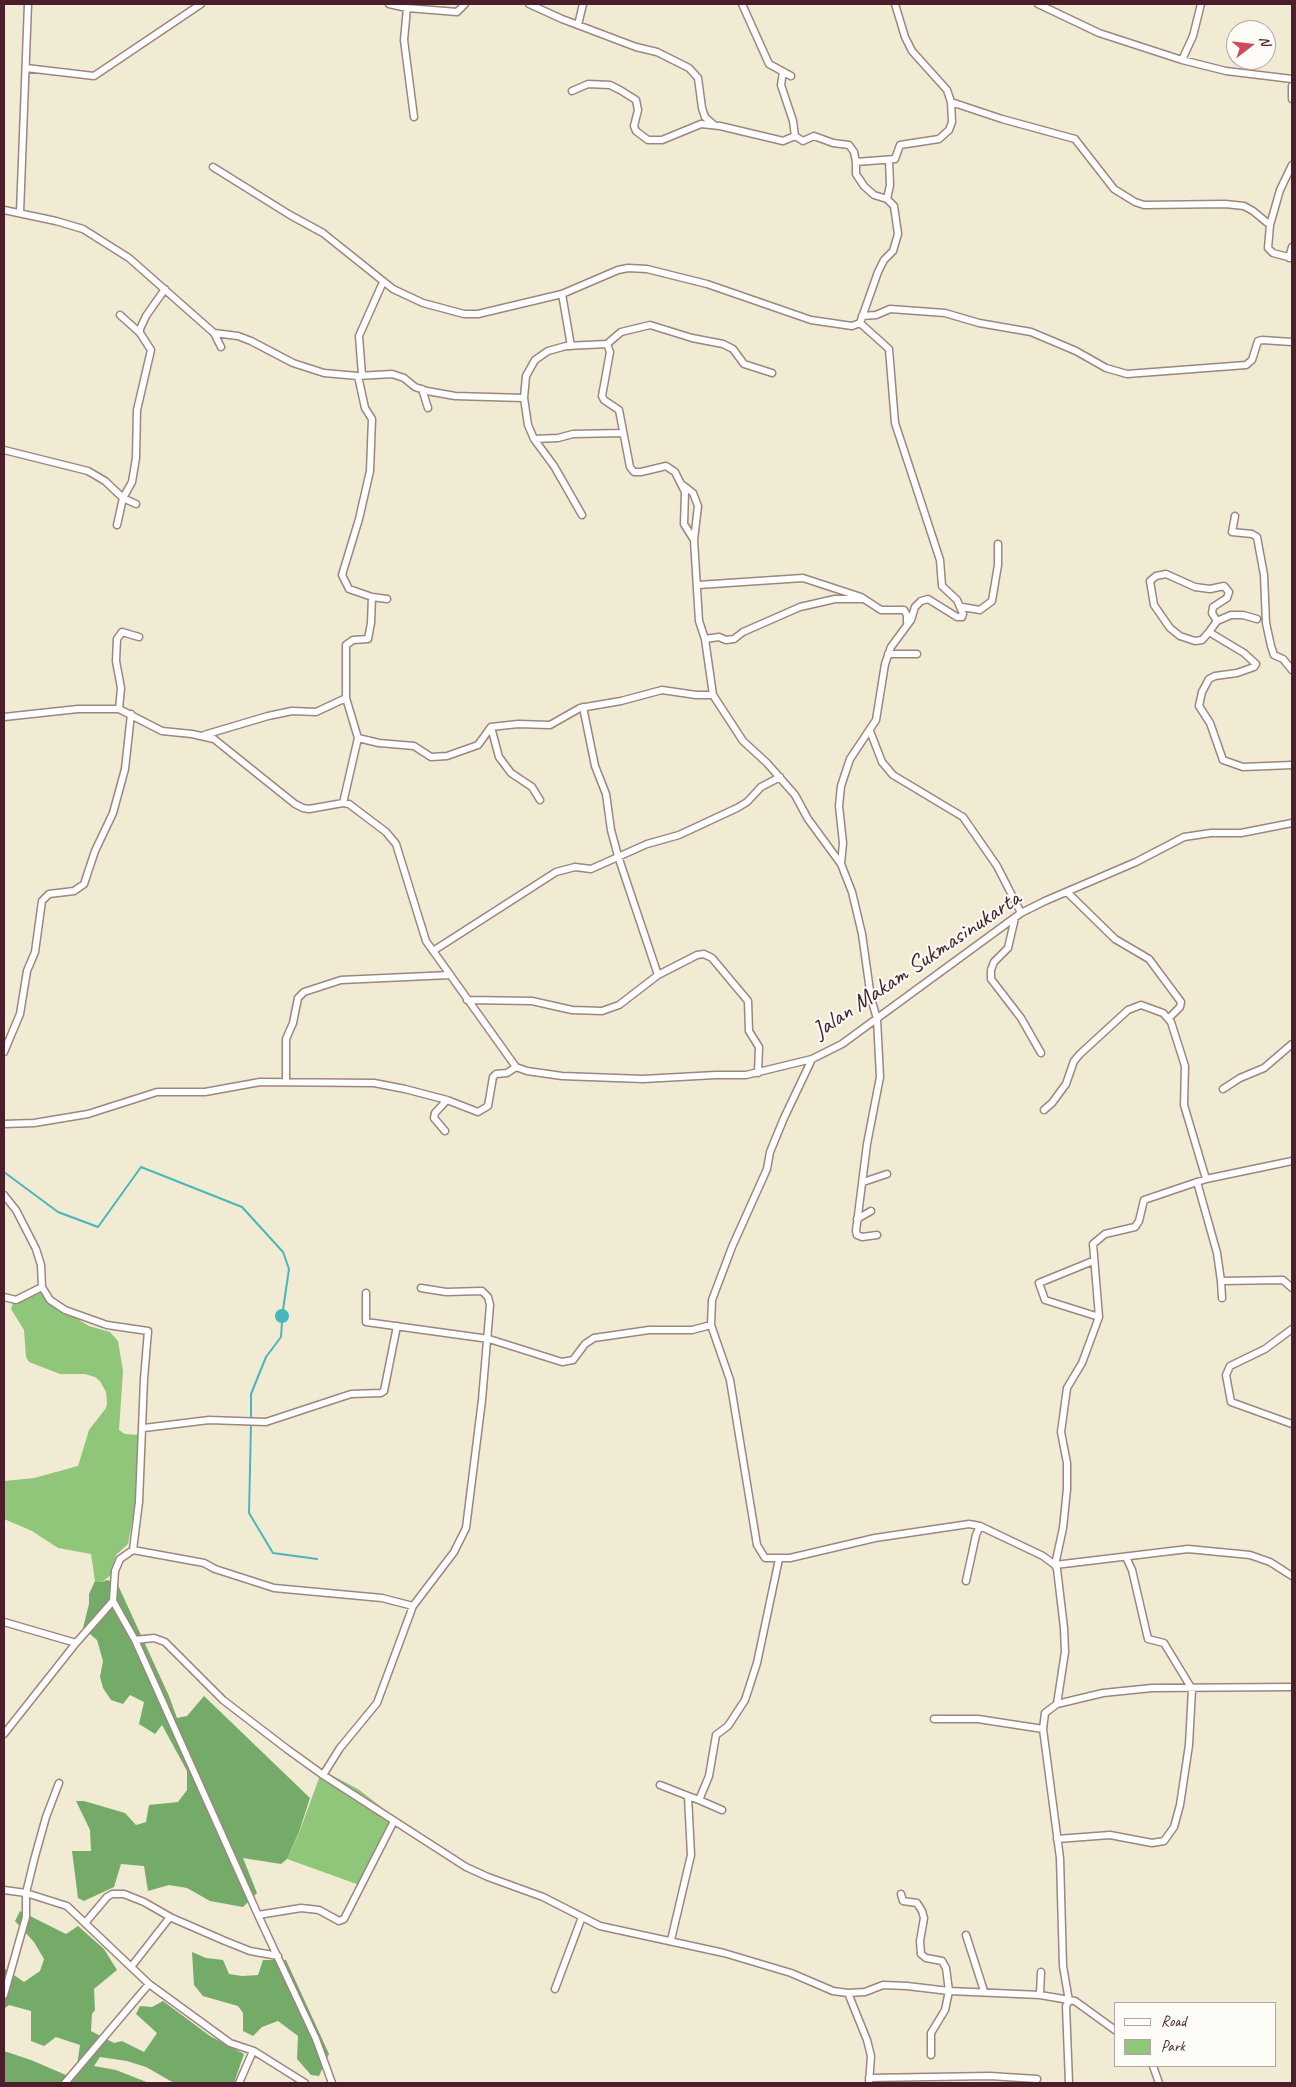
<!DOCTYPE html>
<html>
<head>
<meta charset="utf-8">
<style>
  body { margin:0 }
  #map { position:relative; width:1296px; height:2087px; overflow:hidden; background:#f1ebd3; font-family:Caveat,sans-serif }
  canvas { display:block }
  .frame { position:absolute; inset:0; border:5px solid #4a1f2b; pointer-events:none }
  .legend { position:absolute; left:1114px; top:2002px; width:162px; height:65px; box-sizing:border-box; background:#fdfcf7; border:1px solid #b5a4a5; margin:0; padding:6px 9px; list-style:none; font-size:15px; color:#4a1f2b }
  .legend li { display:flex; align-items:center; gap:10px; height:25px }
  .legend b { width:25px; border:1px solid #b5a4a5 }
  .north { position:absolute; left:1226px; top:20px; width:50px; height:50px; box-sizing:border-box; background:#fdfcf7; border:1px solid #b5a4a5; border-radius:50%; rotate:74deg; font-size:14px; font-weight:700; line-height:20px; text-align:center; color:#4a1f2b }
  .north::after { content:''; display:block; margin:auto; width:18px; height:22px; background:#d1495b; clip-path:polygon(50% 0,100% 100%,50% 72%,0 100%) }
</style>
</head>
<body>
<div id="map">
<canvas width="1296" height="2087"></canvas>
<div class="frame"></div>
<ul class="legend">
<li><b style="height:6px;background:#fff"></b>Road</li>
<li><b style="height:14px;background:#90c679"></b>Park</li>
</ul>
<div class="north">N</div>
</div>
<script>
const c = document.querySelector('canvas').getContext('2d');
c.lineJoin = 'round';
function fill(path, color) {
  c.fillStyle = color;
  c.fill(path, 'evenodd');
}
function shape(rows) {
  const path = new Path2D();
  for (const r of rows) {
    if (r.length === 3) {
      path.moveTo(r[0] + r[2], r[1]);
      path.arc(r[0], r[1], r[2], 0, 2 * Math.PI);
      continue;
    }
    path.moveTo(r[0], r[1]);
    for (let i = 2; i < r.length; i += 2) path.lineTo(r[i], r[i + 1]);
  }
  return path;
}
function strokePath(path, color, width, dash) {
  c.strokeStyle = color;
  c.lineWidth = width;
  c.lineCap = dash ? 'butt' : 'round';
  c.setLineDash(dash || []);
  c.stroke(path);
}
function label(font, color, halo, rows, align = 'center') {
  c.font = font + ' Caveat,sans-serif';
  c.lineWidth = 4;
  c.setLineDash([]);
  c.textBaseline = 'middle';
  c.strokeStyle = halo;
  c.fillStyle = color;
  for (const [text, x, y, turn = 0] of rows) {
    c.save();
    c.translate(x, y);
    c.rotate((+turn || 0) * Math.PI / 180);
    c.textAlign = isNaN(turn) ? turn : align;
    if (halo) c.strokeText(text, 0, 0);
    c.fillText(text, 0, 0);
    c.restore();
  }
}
const green = shape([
  [41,1291,47,1301,89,1326,110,1332,118,1341,123,1371,119,1430,125,1434,140,1435,136,1501,128,1544,116,1555,111,1575,102,1582,95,1581,91,1554,58,1548,32,1531,4,1519,4,1481,34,1478,78,1466,89,1430,106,1408,107,1403,106,1392,100,1381,95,1377,85,1374,60,1374,29,1362,26,1357,24,1330,11,1309,13,1303],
  [322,1770,358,1789,394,1817,365,1887,287,1859,299,1833]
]);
const forest = shape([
  [107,1580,117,1583,169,1696,177,1718,187,1716,204,1696,310,1798,299,1832,287,1859,281,1864,243,1858,257,1893,243,1907,210,1901,187,1888,169,1885,148,1891,144,1866,121,1864,114,1887,84,1901,78,1898,72,1851,91,1851,90,1830,76,1801,84,1801,125,1813,136,1825,146,1822,149,1805,178,1802,187,1790,187,1771,162,1725,155,1734,139,1724,144,1702,130,1695,123,1704,111,1700,103,1688,100,1677,103,1661,97,1640,83,1628,89,1604,89,1594,95,1581,102,1582],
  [20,1911,66,1934,78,1926,104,1949,117,1970,94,1989,95,2010,92,2014,91,2031,114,2043,122,2041,144,2052,157,2033,136,2014,140,2006,152,2007,163,2001,210,2036,244,2054,234,2083,174,2083,146,2067,127,2061,100,2057,94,2066,116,2070,149,2083,4,2083,4,2051,31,2060,66,2075,77,2066,80,2045,56,2037,44,2046,31,2041,31,2011,9,2005,4,2009,4,1968,24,1982,40,1971,44,1959,34,1942,15,1921],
  [192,1952,206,1958,223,1960,229,1974,242,1976,258,1975,263,1960,286,1960,329,2054,319,2076,311,2075,297,2059,298,2036,278,2021,262,2027,253,2036,243,2031,243,2013,238,2006,203,1996,194,1985]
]);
const water = shape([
  [282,1316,7]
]);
const stream = shape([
  [4,1172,58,1212,98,1227,141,1167,242,1207,283,1252,289,1269,283,1310],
  [251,1419,251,1394,266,1357,281,1337,282,1322],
  [251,1424,249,1513,273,1553,317,1559]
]);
const minor = shape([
  [389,4,407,8,457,12,465,4],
  [529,4,562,19,636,47,657,52,689,68,698,78,702,108,705,117,714,125],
  [742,4,769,64,791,76],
  [895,4,905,37,912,51,947,90,951,102,1002,119,1075,139,1114,189,1135,202,1144,205,1225,204,1244,206,1253,211,1270,225],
  [1038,4,1099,33,1182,60,1226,71,1292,79],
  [407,8,404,40,414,117],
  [578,25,583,4],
  [1182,60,1193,36,1201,4],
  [26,68,94,76,201,4],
  [783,72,781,85,793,121,795,136,803,141,814,136,833,143,849,145,854,152,856,162,895,159,900,145,939,139,949,130,952,122,951,102],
  [1292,86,1292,99],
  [572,91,588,84,610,85,620,90,636,100,638,110,634,126,636,131,648,140,662,140,701,124,720,126,783,141,795,136],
  [1292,165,1280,190,1270,225,1268,248,1273,253,1292,258],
  [213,167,290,215,323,233,393,289,423,303,464,314,478,314,562,294,618,270,628,268,647,269,707,284,811,320,852,326,860,323,878,272,884,260,893,251,898,234,894,206,887,199,874,195,864,186,856,174,856,162],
  [887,199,890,185,889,160],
  [4,210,56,221,83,229,129,258,214,333,238,336,251,341,293,363,324,373,358,376,392,374,404,378,415,387,427,391,455,396,524,398,528,425,534,439,554,466,582,515],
  [20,213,28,4],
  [1289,258,1292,247],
  [562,294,571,346],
  [120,315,140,333],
  [862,316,876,315,890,309,945,313,979,323,1031,332,1076,351,1106,368,1127,374,1246,365,1252,360,1258,341,1262,340,1292,342],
  [860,323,889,349,895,423,940,560,942,586,957,600,963,614,962,617,957,617,928,599,921,601,915,607,911,620,891,647,885,664,876,720,850,759,841,786,839,806,843,843,841,864,852,892,862,934,871,998,877,1019,880,1077,867,1144,856,1231,857,1235,862,1237,877,1235],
  [214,333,221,347],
  [607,344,610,352,602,396,604,400,619,410,630,467,634,472,641,472,666,466,675,472,685,492,684,524,694,540],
  [362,375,359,336,383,282],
  [422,389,428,408],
  [524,398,526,376,535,360,548,351,566,346,607,344,621,332,650,325,692,338,723,344,733,349,744,364,772,373],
  [534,439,558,438,573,434,623,433],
  [4,450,88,471,105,481,123,498,136,504],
  [684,486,693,493,698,506,694,540,699,621,705,639,713,695],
  [1235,516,1232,532,1252,534,1257,537,1264,575,1266,623,1271,646,1274,655,1283,659,1292,670],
  [117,525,123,498,132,482,136,458,137,410,151,350,140,333,140,329,146,316,165,289],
  [698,585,803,578,861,597,881,610,904,610,907,615,907,622],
  [372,597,387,599],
  [962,607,980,610,992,601,998,565,998,544],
  [1217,621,1231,615,1243,615,1257,619],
  [1209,632,1217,621,1212,613,1213,607,1227,598,1229,592,1224,586,1210,589,1195,587,1166,574,1156,576,1150,581,1154,605,1170,628,1180,636,1195,641,1202,640,1209,632,1244,653,1256,664,1254,667,1237,673,1215,676,1209,679,1202,692,1199,706,1210,723,1223,760,1243,767,1292,765],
  [705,639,719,637,726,640,734,639,743,632,800,607,835,599,864,599],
  [888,654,917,654],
  [346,698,346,645,353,640,368,639,371,623,372,597,349,589,342,575,359,519,370,471,372,419,365,408,358,376],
  [583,707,595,766,606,794,611,830,618,856,658,975],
  [119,709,121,688,116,661,117,639,122,632,139,637],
  [4,717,78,709,119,709,162,731,192,734,214,739,295,804,303,808,309,809,343,803,349,804,386,832,396,844,426,941,516,1067,527,1071,562,1076,643,1079,716,1075,746,1075,812,1059,842,1044,1021,913,1045,901,1136,862,1184,837,1211,833,1241,833,1292,823],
  [491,727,499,757,511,773,532,787,540,800],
  [870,731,882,762,893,775,963,817,997,866,1021,913],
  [204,735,268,716,292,711,316,712,346,698,358,738,379,743,414,746,431,757,447,756,478,745,491,727,518,724,550,725,580,708,621,701,662,690,696,695,713,695,743,741,767,763,795,795,808,819,841,864],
  [343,803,358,738],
  [1067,892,1115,939,1149,959,1181,1002,1180,1007,1169,1018],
  [1015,918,1008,948,994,962,991,970,991,979,1021,1018,1041,1053],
  [433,951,556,872,575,867,591,869,647,844,679,835,737,808,747,802,761,787,780,777],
  [467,1000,532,1001,572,1010,602,1011,619,1005,658,975,697,955,704,954,712,958,748,1001,749,1031,759,1047,758,1073],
  [4,1052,20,1014,27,971,35,952,42,901,49,894,74,891,84,884,95,851,113,813,125,769,131,714],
  [812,1059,784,1118,770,1152,767,1169,732,1247,712,1300,711,1325,730,1380,757,1545,765,1558,790,1558,875,1538,969,1524,980,1526,1043,1556,1055,1565,1057,1569,1064,1628,1065,1652,1057,1704],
  [286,1082,286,1039,293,1023,298,998,304,992,341,980,450,975],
  [1223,1089,1240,1078,1264,1068,1292,1044],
  [1044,1110,1052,1103,1066,1084,1074,1061,1080,1054,1128,1010,1141,1005,1163,1013,1171,1022,1185,1066,1184,1105,1206,1179],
  [4,1124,34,1123,88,1114,157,1092,205,1092,260,1082,374,1083,405,1089,447,1100,478,1112,488,1106,493,1077,496,1074,507,1073,516,1067],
  [445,1131,434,1118,435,1113,447,1100],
  [863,1182,887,1174],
  [1197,1182,1217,1253,1221,1281,1283,1280,1292,1288],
  [4,1195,16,1210,36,1249,41,1265,42,1287,50,1300,65,1310,107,1325,148,1331,144,1379,139,1502,133,1550],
  [857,1219,871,1211],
  [1093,1261,1039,1283,1045,1300,1099,1317,1093,1244,1105,1234,1135,1227,1139,1221,1144,1200,1206,1179,1292,1161],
  [1221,1281,1222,1298],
  [366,1293,366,1322,489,1339,562,1362,573,1360,585,1344,594,1338,649,1330,692,1330,711,1325],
  [4,1297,16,1300,42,1287],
  [1099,1317,1082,1363,1067,1388,1061,1432,1067,1463,1067,1489,1063,1528,1055,1565,1188,1549,1250,1555,1270,1562,1292,1576],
  [1292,1329,1265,1349,1230,1366,1226,1375,1231,1402,1292,1424],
  [144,1428,209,1420,266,1422,351,1394,381,1393,384,1391,397,1326],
  [966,1581,976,1535,980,1526],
  [113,1601,115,1571,120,1559,133,1550,204,1563,215,1569,274,1588,382,1598,413,1606],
  [4,1622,76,1643,4,1734],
  [135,1640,154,1638,165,1642,223,1700,287,1749,323,1775,466,1867,488,1877,543,1897,600,1926,724,1953,791,1973,833,1991,848,1993,865,1992,883,1985,907,1986,949,1991,1040,1995,1075,2001,1115,2030],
  [76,1643,113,1601,135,1640,258,1915,316,2039,332,2083],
  [934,1719,978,1719,1043,1729],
  [323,1775,340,1748,377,1703,413,1606,454,1552,466,1528,482,1400,490,1305,488,1297,482,1291,446,1292,421,1288],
  [660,1785,688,1796],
  [699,1800,722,1810],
  [1057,1839,1110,1835,1152,1843,1164,1841,1174,1827,1180,1805,1189,1745,1192,1689,1164,1643,1148,1639,1132,1570,1126,1557],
  [4,1890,26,1893,67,1906,149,1984,230,2043,254,2051,305,2083],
  [901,1894,903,1901,917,1903,922,1911,924,1918,920,1941,921,1954,926,1958,942,1961,946,1968,949,1991,945,2010,931,2033,931,2055],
  [258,1915,301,1908,319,1910,339,1921,344,1919,394,1821],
  [85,1923,107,1897,112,1894,124,1894,144,1902,172,1918,225,1941,250,1951,278,1956],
  [966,1935,984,1991],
  [671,1940,691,1855,688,1796,699,1800,709,1776,716,1735,728,1726,745,1700,757,1663,779,1559],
  [131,1967,170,1917],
  [555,1989,582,1917],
  [848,1993,867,2040,871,2056,869,2083],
  [4,1995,26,1917,26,1893,34,1860,46,1817,59,1783],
  [1040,1995,1041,1972],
  [1153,2066,1159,2083],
  [869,2078,990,2076,1037,2079],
  [65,2083,149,1984],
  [239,2083,253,2051],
  [1069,2083,1066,2006,1069,2001,1063,1966,1060,1858,1043,1729,1045,1713,1057,1704,1103,1693,1152,1688,1292,1687]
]);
const streetNames = [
  ["Jalan Makam Sukmasinukarta",917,965,-34]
];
fill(green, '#90c679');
fill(forest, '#74ab69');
fill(water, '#47b7bd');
strokePath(stream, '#47b7bd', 2);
strokePath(minor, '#9e857f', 9);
strokePath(minor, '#fff', 6);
label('24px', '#4a1f2b', '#fdfcf7', streetNames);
</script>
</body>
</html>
